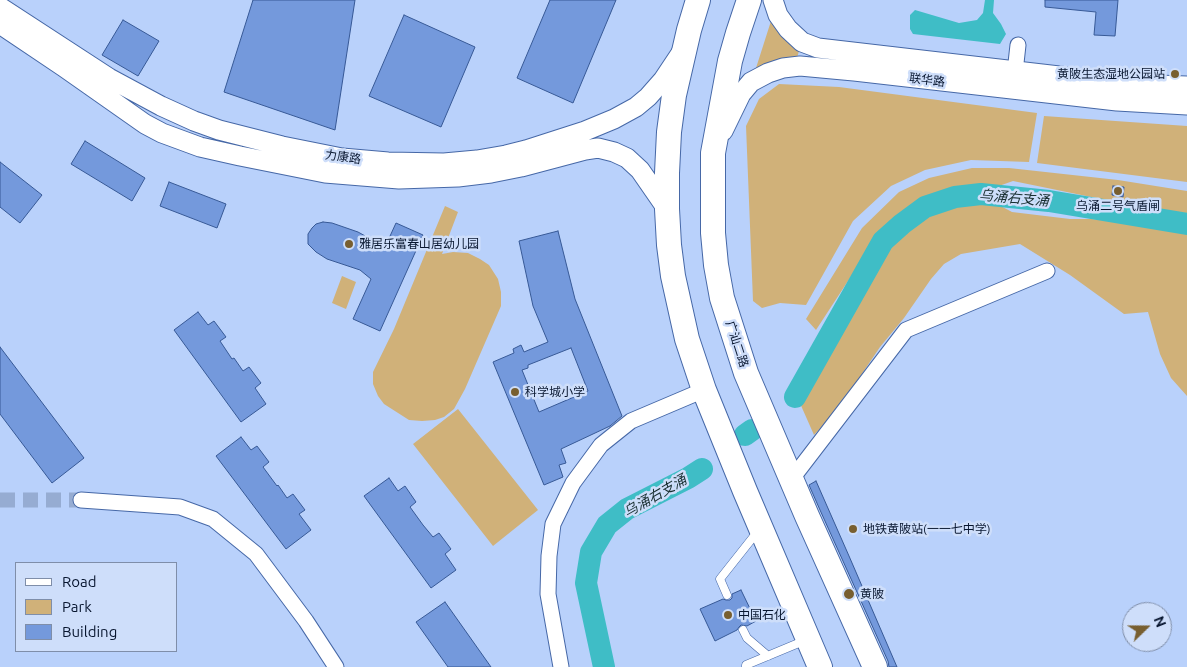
<!DOCTYPE html>
<html>
<head>
<meta charset="utf-8">
<style>
  body { margin:0 }
  #map { position:relative; width:1187px; height:667px; overflow:hidden; background:#b9d1fb; font-family:Ubuntu,sans-serif }
  canvas { display:block }
  .legend { position:absolute; left:15px; top:562px; width:162px; height:90px; box-sizing:border-box; background:#cedefa; border:1px solid #7f8ea9; margin:0; padding:6px 9px; list-style:none; font-size:15px; color:#08162f }
  .legend li { display:flex; align-items:center; gap:10px; height:25px }
  .legend b { width:25px; border:1px solid #7f8ea9 }
  .north { position:absolute; left:1122px; top:602px; width:50px; height:50px; box-sizing:border-box; background:#cedefa; border:1px solid #7f8ea9; border-radius:50%; rotate:68deg; font-size:14px; font-weight:700; line-height:20px; text-align:center; color:#08162f }
  .north::after { content:''; display:block; margin:auto; width:18px; height:22px; background:#785f30; clip-path:polygon(50% 0,100% 100%,50% 72%,0 100%) }
</style>
</head>
<body>
<div id="map">
<canvas width="1187" height="667"></canvas>
<ul class="legend">
<li><b style="height:6px;background:#fff"></b>Road</li>
<li><b style="height:14px;background:#d0b179"></b>Park</li>
<li><b style="height:14px;background:#7499dc"></b>Building</li>
</ul>
<div class="north">N</div>
</div>
<script>
const c = document.querySelector('canvas').getContext('2d');
c.lineJoin = 'round';
function fill(path, color) {
  c.fillStyle = color;
  c.fill(path, 'evenodd');
}
function shape(rows) {
  const path = new Path2D();
  for (const r of rows) {
    path.moveTo(r[0], r[1]);
    for (let i = 2; i < r.length; i += 2) path.lineTo(r[i], r[i + 1]);
  }
  return path;
}
function strokePath(path, color, width, dash) {
  c.strokeStyle = color;
  c.lineWidth = width;
  c.lineCap = dash ? 'butt' : 'round';
  c.setLineDash(dash || []);
  c.stroke(path);
}
function label(font, color, halo, rows, align = 'center') {
  c.font = font + ' Ubuntu,"Noto Sans SC",sans-serif';
  c.lineWidth = 5;
  c.setLineDash([]);
  c.textBaseline = 'middle';
  c.strokeStyle = halo;
  c.fillStyle = color;
  for (const [text, x, y, turn = 0] of rows) {
    c.save();
    c.translate(x, y);
    c.rotate((+turn || 0) * Math.PI / 180);
    c.textAlign = isNaN(turn) ? turn : align;
    if (halo) c.strokeText(text, 0, 0);
    c.fillText(text, 0, 0);
    c.restore();
  }
}
const green = shape([
  [771,21,799,51,796,61,756,68],
  [779,84,839,87,1037,113,1029,162,971,160,925,170,891,186,853,221,806,305,780,303,762,308,753,301,746,126,759,99],
  [1044,116,1187,126,1187,182,1037,163],
  [972,168,1009,168,1118,180,1187,191,1187,214,1101,199,1013,181,996,187,984,186,948,193,919,203,890,224,861,261,816,330,806,319,862,228,899,192,929,178],
  [975,201,995,203,1012,212,1070,219,1092,219,1124,222,1184,232,1187,235,1187,396,1171,378,1160,354,1148,312,1124,314,1070,275,1020,244,961,254,944,264,931,279,904,318,880,347,839,408,814,435,799,401,835,335,893,239,928,212,959,202],
  [445,206,458,212,442,254,453,252,468,253,480,259,489,265,498,279,501,292,501,306,465,389,454,409,444,417,435,420,422,421,409,420,384,404,378,396,373,384,373,372,394,329],
  [342,276,356,282,346,309,332,303],
  [458,409,538,510,493,546,413,444]
]);
const water = shape([
  [985,0,994,0,993,13,1001,24,1006,34,1000,44,913,34,910,29,910,15,915,10,959,23,977,20,983,13]
]);
const river = shape([
  [795,397,883,241,902,224,925,207,955,197,981,194,1049,201,1187,224],
  [745,435,752,430],
  [604,667,586,583,591,552,607,525,627,509,688,478,702,469]
]);
const building = shape([
  [253,0,355,0,335,130,224,92,253,0],
  [550,0,616,0,573,103,517,78,550,0],
  [1045,0,1118,0,1115,36,1094,35,1096,12,1045,7,1045,0],
  [404,15,475,47,441,127,369,96,404,15],
  [123,20,159,41,138,76,102,55,123,20],
  [85,141,145,178,132,201,71,164,85,141],
  [0,162,42,195,20,223,0,207,0,162],
  [169,182,226,204,217,228,160,206,169,182],
  [1113,186,1124,187,1123,197,1112,195,1113,186],
  [323,222,332,223,358,232,385,247,396,223,423,235,380,331,353,319,371,279,360,270,327,259,316,252,308,244,308,234,312,228,316,224,323,222],
  [558,231,575,299,622,416,610,426,561,449,566,463,559,465,563,477,544,485,493,362,514,353,513,349,521,345,524,352,548,342,533,306,519,241,558,231],
  [571,348,588,391,539,412,522,370,528,368,528,365,571,348],
  [198,312,208,325,214,321,226,337,220,341,232,359,234,358,243,371,249,367,261,383,255,388,266,404,241,422,174,330,198,312],
  [0,347,84,458,52,483,0,414,0,347],
  [241,437,251,450,257,446,269,462,263,467,277,486,278,485,287,498,293,494,305,510,299,514,311,530,286,549,216,456,241,437],
  [389,478,398,491,405,486,416,502,410,507,423,525,433,537,439,533,451,549,445,554,456,570,431,588,364,496,389,478],
  [816,481,849,556,897,667,889,667,888,661,820,510,809,485,816,481],
  [741,590,756,621,747,626,741,625,739,627,737,630,715,641,700,609,723,599,726,600,730,600,732,598,732,594,741,590],
  [445,602,491,667,448,667,416,622,445,602]
]);
const minorTunnel = shape([
  [0,500,81,500]
]);
const service = shape([
  [727,595,720,579,758,531],
  [743,630,747,638,768,656],
  [746,667,746,665,806,640]
]);
const minor = shape([
  [1015,72,1018,45],
  [791,480,906,330,1047,271],
  [81,500,180,507,213,519,256,554,306,621,336,667],
  [561,667,548,594,549,556,553,524,573,483,601,445,631,421,704,390]
]);
const tertiary = shape([
  [773,0,778,15,788,29,802,42,818,48,1128,84,1187,86],
  [0,7,109,78,161,106,194,121,219,130,282,146,342,158,388,162,444,163,477,160,506,155,526,150,585,131,614,119,636,107,648,97,663,80,681,53],
  [0,24,64,67,145,124,162,133,200,147,240,156,325,173,399,179,458,177,491,173,521,167,585,150,598,148,614,152,627,158,640,170,667,209],
  [723,131,741,94,751,82,768,73,783,68,800,66,854,71,1117,101,1187,105]
]);
const trunk = shape([
  [698,0,689,30,674,95,669,132,667,173,667,209,669,245,673,276,687,339,704,390,745,491,820,667],
  [749,0,738,33,730,61,713,153,713,233,716,265,722,298,746,373,807,516,875,667]
]);
const markers = [
  [1175,74,5,"#785f30"],
  [1118,191,5,"#785f30"],
  [349,244,5,"#785f30"],
  [515,392,5,"#785f30"],
  [853,529,5,"#785f30"],
  [849,594,6,"#785f30"],
  [728,615,5,"#785f30"]
];
const poiNames = [
  ["黄陂生态湿地公园站",1165,74,"right"],
  ["乌涌二号气盾闸",1118,206,"center"],
  ["雅居乐富春山居幼儿园",359,244],
  ["科学城小学",525,392],
  ["地铁黄陂站(一一七中学)",863,529],
  ["黄陂",860,594],
  ["中国石化",738,615]
];
const streetNames = [
  ["联华路",927,80,7],
  ["力康路",343,157,8],
  ["广汕二路",737,344,72]
];
const waterNames = [
  ["乌涌右支涌",1014,198,5],
  ["乌涌右支涌",655,496,-30]
];
fill(green, '#d0b179');
fill(water, '#3fbdc6');
strokePath(river, '#3fbdc6', 22);
fill(building, '#7499dc');
strokePath(building, '#375996', 1);
strokePath(minorTunnel, '#96acd2', 15, [15, 8]);
strokePath(service, '#4668a7', 9);
strokePath(minor, '#4668a7', 17);
strokePath(tertiary, '#4668a7', 21);
strokePath(trunk, '#4668a7', 26);
strokePath(service, '#fff', 8);
strokePath(minor, '#fff', 15);
strokePath(tertiary, '#fff', 19);
strokePath(trunk, '#fff', 24);
for (const [x, y, r, color] of markers) {
  const dot = new Path2D();
  dot.arc(x, y, r, 0, 2 * Math.PI);
  c.fillStyle = color;
  c.fill(dot);
  strokePath(dot, '#cedefa', 2);
}
label('12px', '#08162f', '#cedefa', poiNames, 'left');
label('12px', '#08162f', '#cedefa', streetNames);
label('italic 14px', '#192f31', '#cedefa', waterNames);
</script>
</body>
</html>
